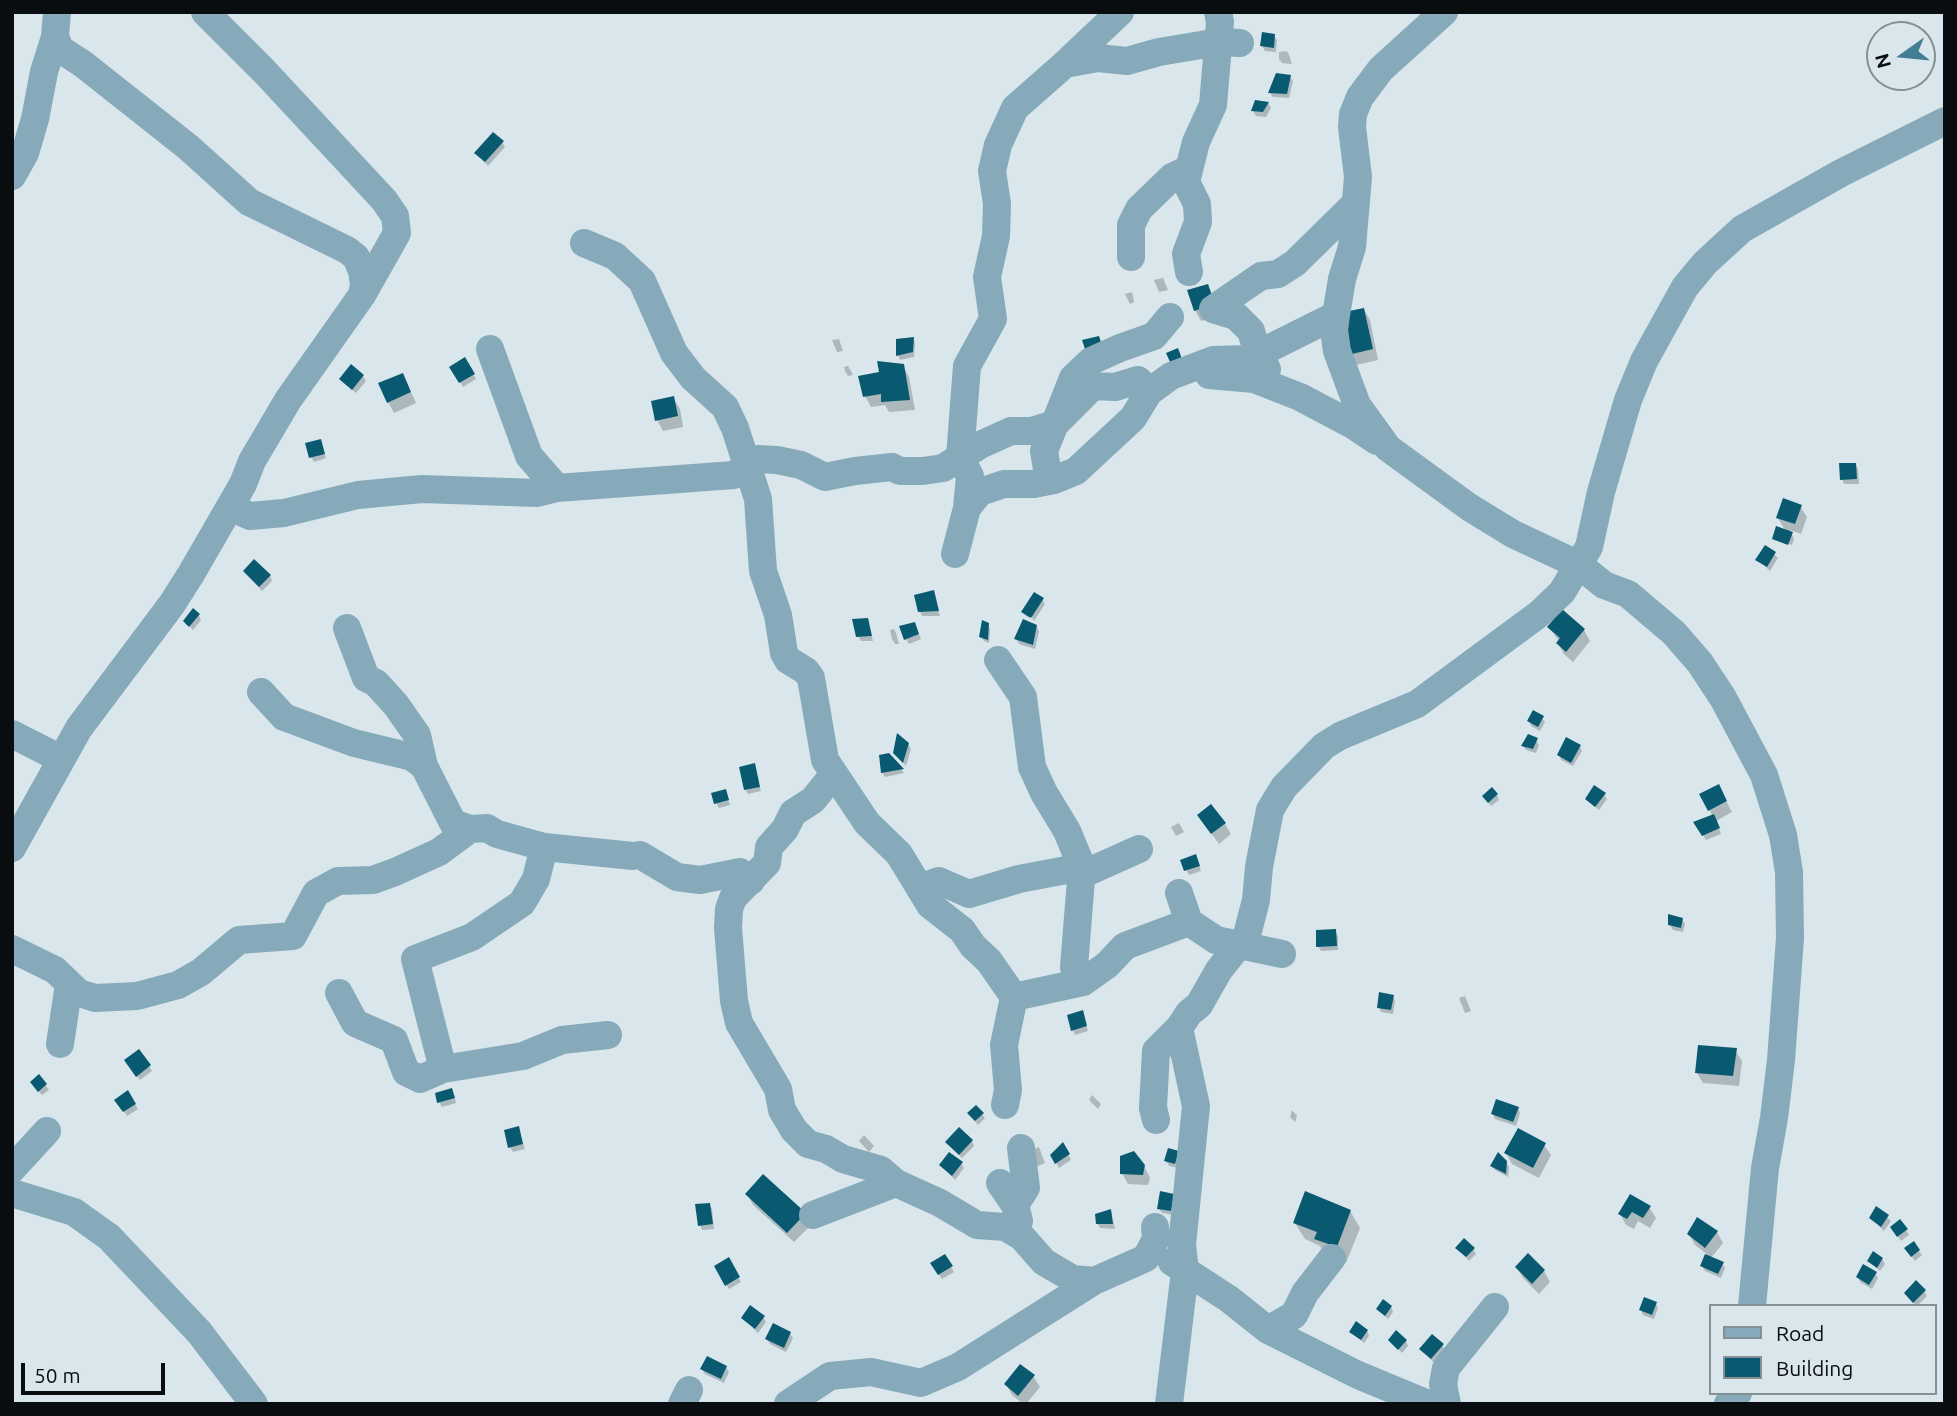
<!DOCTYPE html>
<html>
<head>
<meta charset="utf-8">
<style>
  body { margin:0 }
  #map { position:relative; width:1957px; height:1416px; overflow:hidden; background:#d9e6eb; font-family:Ubuntu,sans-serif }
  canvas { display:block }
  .frame { position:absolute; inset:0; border:14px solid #090d0f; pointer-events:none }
  .legend { position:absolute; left:1709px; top:1304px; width:228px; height:91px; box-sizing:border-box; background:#d9e6eb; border:2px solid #868f93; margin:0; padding:9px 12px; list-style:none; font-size:21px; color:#090d0f }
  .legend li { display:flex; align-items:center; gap:14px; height:35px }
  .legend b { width:35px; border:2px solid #868f93 }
  .north { position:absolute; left:1866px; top:21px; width:70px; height:70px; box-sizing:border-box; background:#d9e6eb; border:2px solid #868f93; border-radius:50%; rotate:255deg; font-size:19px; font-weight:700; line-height:28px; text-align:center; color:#090d0f }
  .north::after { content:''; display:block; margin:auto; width:24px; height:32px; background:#417e94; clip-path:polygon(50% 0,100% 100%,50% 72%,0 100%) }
  .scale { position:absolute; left:21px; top:1363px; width:144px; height:32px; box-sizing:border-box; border:4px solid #090d0f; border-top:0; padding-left:9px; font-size:21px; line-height:24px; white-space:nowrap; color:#090d0f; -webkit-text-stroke:5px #d9e6eb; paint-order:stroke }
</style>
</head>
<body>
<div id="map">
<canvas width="1957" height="1416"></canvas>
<div class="frame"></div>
<ul class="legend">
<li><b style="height:9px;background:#86aab9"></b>Road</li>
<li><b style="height:19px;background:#095a71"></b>Building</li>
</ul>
<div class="north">N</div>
<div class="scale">50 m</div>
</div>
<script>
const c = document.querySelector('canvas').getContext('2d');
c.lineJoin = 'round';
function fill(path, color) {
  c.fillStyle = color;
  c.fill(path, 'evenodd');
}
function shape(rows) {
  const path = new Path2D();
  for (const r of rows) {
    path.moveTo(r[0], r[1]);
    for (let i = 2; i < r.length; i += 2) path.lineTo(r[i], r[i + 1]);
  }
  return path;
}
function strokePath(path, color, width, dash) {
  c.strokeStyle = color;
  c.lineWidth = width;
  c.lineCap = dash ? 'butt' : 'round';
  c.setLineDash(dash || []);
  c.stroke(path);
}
const shadow = shape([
  [1274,36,1277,40,1276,52,1265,51,1262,46],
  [1287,51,1289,55,1292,64,1282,63,1279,59,1279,52],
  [1290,77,1293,81,1289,98,1273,97,1270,93],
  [1256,102,1268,103,1271,108,1266,117,1256,116,1253,111],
  [502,142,505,147,488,166,476,153],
  [1163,278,1168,290,1159,292,1154,280],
  [1207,286,1219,315,1201,321,1195,310],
  [1132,292,1134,302,1130,304,1125,294],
  [1364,310,1370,320,1378,360,1356,365,1349,354],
  [839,339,843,351,837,352,832,340],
  [913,339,915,343,914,357,900,360,898,355],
  [465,360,476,379,463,387,452,368],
  [848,366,851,371,853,375,848,376,845,371,844,367],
  [903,366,909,377,915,410,889,412,885,405,871,407,865,396],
  [403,375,416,403,394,413,388,402],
  [363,376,366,381,356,393,341,380],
  [673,398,680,409,683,427,663,431,657,420],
  [320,441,326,458,314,462,311,457],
  [1855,464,1858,469,1859,484,1844,484,1842,479],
  [1800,506,1807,517,1801,534,1790,530,1794,539,1792,545,1775,539,1775,541,1774,539,1786,532,1778,518],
  [1766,547,1778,558,1770,571,1758,560],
  [245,572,270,576,272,581,262,591],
  [933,592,940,616,922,616,920,611],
  [1042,599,1045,604,1034,621,1028,610,1025,611,1029,618,1026,616,1023,612],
  [199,615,201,620,193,630,185,621],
  [867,619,873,641,861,641,858,636],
  [915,624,921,639,909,644,906,639],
  [987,624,990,629,989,643,984,641,981,637],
  [1036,626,1039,631,1035,649,1019,644,1016,639],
  [1549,627,1584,630,1590,641,1573,662,1564,654,1558,643,1559,641],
  [894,629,896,633,899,644,895,644,892,639,890,630],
  [1542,718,1545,722,1540,731,1531,726,1529,721],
  [1536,740,1539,745,1536,753,1526,750,1523,746],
  [908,744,911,749,906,766,894,752],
  [1579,746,1582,751,1573,766,1561,760,1559,755],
  [888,755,902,770,904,773,885,777,882,772],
  [754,765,761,791,748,794,745,789],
  [725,791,730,805,719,808,716,803],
  [1604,794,1607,799,1599,810,1587,799],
  [1497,795,1499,800,1491,806,1487,801],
  [1702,795,1724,797,1732,812,1716,821,1721,834,1706,840,1696,823,1713,817],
  [1199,816,1225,824,1231,834,1219,844],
  [1179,823,1184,832,1176,836,1171,827],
  [1182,861,1198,861,1201,871,1189,875],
  [1682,919,1685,924,1683,932,1673,930,1670,925],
  [1335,931,1338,936,1338,950,1321,951,1318,946],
  [1393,996,1395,1001,1393,1014,1381,1012,1379,1007],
  [1465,996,1471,1011,1465,1013,1459,998],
  [1084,1017,1088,1031,1075,1035,1073,1030],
  [1735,1050,1742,1061,1739,1086,1703,1083,1697,1073],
  [129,1065,149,1066,152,1071,140,1080],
  [39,1076,49,1090,42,1095,35,1087],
  [127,1093,138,1109,127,1116,117,1100],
  [454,1095,456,1103,442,1107,439,1102],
  [1092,1095,1101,1104,1098,1109,1089,1100],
  [1518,1108,1520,1113,1516,1126,1495,1119,1493,1114],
  [1292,1110,1297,1116,1295,1122,1290,1117],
  [969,1114,982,1114,985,1118,978,1125],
  [518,1128,525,1149,513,1152,510,1147],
  [864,1135,874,1146,869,1152,859,1141],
  [972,1141,974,1146,962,1158,947,1142],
  [1063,1145,1071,1160,1059,1168,1052,1155],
  [1544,1145,1551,1155,1539,1178,1512,1164,1506,1153],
  [1039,1147,1045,1163,1036,1167,1029,1151],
  [1178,1153,1178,1168,1169,1166,1166,1161],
  [1505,1162,1509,1167,1508,1177,1495,1170,1492,1166],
  [961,1163,964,1168,955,1180,941,1165],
  [1144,1166,1150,1178,1148,1185,1128,1184,1122,1173],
  [763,1176,811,1225,794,1242,753,1205,747,1194],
  [1173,1195,1173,1215,1162,1213,1159,1209],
  [709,1205,712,1209,714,1229,702,1230,700,1225],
  [1649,1207,1656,1218,1650,1228,1638,1221,1634,1229,1626,1225,1620,1214],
  [1877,1209,1891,1221,1884,1231,1871,1218],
  [1111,1211,1115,1229,1100,1228,1097,1223],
  [1350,1211,1360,1228,1346,1263,1326,1255,1320,1246,1305,1239,1295,1223],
  [1906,1230,1909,1235,1901,1241,1895,1232],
  [1717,1232,1723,1243,1711,1258,1722,1263,1725,1268,1721,1278,1705,1271,1702,1266,1707,1254,1695,1245,1689,1234],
  [1457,1248,1473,1249,1476,1254,1469,1261],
  [1919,1251,1922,1255,1915,1261,1909,1253],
  [944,1256,954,1272,942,1279,932,1264],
  [1528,1256,1544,1271,1550,1282,1539,1294,1523,1278,1517,1268],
  [1882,1259,1885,1264,1880,1271,1869,1261],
  [728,1260,741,1282,729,1289,716,1267],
  [1875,1273,1878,1278,1872,1289,1860,1282,1858,1277],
  [1924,1291,1927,1296,1917,1306,1908,1298],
  [1656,1304,1658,1308,1654,1319,1643,1315,1641,1310],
  [1391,1307,1393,1312,1388,1319,1378,1309],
  [763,1317,766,1322,758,1333,743,1318],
  [1367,1331,1369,1336,1364,1343,1351,1332],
  [790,1334,793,1338,786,1352,770,1344,767,1339],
  [1390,1340,1406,1341,1408,1346,1402,1353],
  [1442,1345,1445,1350,1434,1363,1421,1349],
  [726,1367,729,1372,724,1383,705,1374,702,1369],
  [1033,1376,1040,1387,1026,1404,1023,1404,1012,1395,1006,1384]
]);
const building = shape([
  [1262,32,1275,34,1274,48,1260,46],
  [1276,73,1291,75,1287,94,1268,93],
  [1255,100,1269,102,1263,112,1251,111],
  [493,132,504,141,485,162,474,153],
  [1208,284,1215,304,1194,311,1187,290],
  [1364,308,1373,349,1348,355,1339,313],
  [1099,336,1104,351,1087,355,1082,340],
  [914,337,913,352,896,356,896,339],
  [1178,348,1182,359,1170,362,1166,353],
  [465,357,475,374,459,383,449,367],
  [877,361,904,364,910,400,881,402,881,394,863,397,858,376,879,372],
  [351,364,364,375,352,390,339,379],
  [403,373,411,392,387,403,378,383],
  [674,396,678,416,655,421,651,401],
  [321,439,325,454,309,458,305,443],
  [1839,463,1856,463,1857,479,1840,480],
  [1783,498,1802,505,1795,524,1776,518],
  [1776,526,1793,532,1788,545,1772,539],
  [1765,545,1776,552,1767,567,1755,560],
  [254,559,271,575,259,587,243,571],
  [934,590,939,611,918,612,914,595],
  [1034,592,1044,598,1031,618,1021,612],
  [193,608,200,614,189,627,183,621],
  [1562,609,1585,629,1566,652,1556,643,1560,638,1547,627],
  [868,618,872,636,856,637,852,619],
  [1023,619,1037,625,1033,645,1014,639],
  [982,620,989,623,988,640,979,637],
  [915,622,919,634,904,640,899,626],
  [1533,710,1544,716,1538,727,1527,721],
  [897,733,909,743,903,763,893,753],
  [1528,734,1538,738,1533,749,1521,746],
  [1566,737,1581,745,1571,763,1557,755],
  [889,753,904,769,881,773,879,755],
  [755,763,760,787,744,790,739,767],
  [1719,784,1727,801,1708,811,1699,794],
  [1594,785,1606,793,1595,807,1585,799],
  [1492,787,1498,794,1488,803,1482,796],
  [726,789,729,800,714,804,711,793],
  [1211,804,1226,823,1211,834,1197,815],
  [1714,814,1720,828,1702,836,1693,822],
  [1196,854,1200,866,1184,871,1180,860],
  [1668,914,1683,918,1681,928,1668,925],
  [1336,929,1337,946,1316,947,1316,930],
  [1379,992,1394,995,1391,1010,1377,1008],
  [1083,1010,1087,1026,1071,1031,1067,1015],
  [1698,1045,1737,1048,1733,1076,1695,1073],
  [139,1049,151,1065,136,1077,124,1060],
  [39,1074,47,1084,38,1092,30,1082],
  [452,1088,455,1098,437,1103,435,1093],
  [128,1090,136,1104,123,1112,114,1100],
  [1496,1099,1519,1107,1513,1122,1491,1114],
  [976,1105,984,1113,975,1121,967,1113],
  [519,1126,523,1144,508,1148,504,1130],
  [959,1127,973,1140,959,1155,945,1142],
  [1518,1128,1546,1143,1533,1168,1504,1153],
  [1063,1142,1070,1154,1055,1164,1050,1155],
  [1168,1148,1179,1151,1175,1164,1164,1161],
  [1134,1151,1145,1165,1143,1175,1120,1174,1120,1156],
  [949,1152,963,1162,952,1176,939,1165],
  [1498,1152,1507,1161,1506,1174,1490,1166],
  [763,1174,806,1213,787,1233,745,1194],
  [1160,1191,1174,1194,1171,1211,1157,1209],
  [1305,1191,1351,1210,1337,1247,1314,1239,1317,1232,1293,1223],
  [1630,1194,1651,1206,1643,1218,1632,1212,1627,1219,1618,1214],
  [710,1203,713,1224,698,1226,695,1204],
  [1876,1206,1889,1215,1881,1227,1869,1218],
  [1111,1209,1113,1224,1096,1224,1095,1214],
  [1697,1217,1718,1231,1705,1248,1687,1234],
  [1900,1219,1908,1229,1897,1237,1890,1227],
  [1464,1238,1475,1248,1466,1257,1455,1248],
  [1914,1241,1920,1250,1911,1257,1904,1248],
  [1873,1251,1883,1258,1877,1268,1867,1261],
  [1528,1253,1545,1270,1532,1284,1515,1267],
  [945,1254,953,1266,938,1275,930,1263],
  [1705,1254,1724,1262,1718,1274,1700,1266],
  [729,1257,740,1277,725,1286,714,1266],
  [1863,1264,1877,1272,1869,1285,1856,1277],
  [1916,1280,1926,1290,1913,1303,1904,1293],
  [1644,1297,1657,1302,1652,1315,1639,1310],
  [1383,1299,1392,1306,1385,1316,1376,1309],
  [750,1305,765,1316,755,1329,741,1318],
  [1356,1321,1368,1330,1361,1340,1349,1332],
  [773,1323,791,1332,784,1348,765,1339],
  [1396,1330,1407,1340,1398,1350,1388,1340],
  [1432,1334,1444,1344,1431,1359,1419,1349],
  [707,1356,727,1366,721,1379,700,1369],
  [1020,1364,1035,1375,1018,1396,1004,1384]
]);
const minor = shape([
  [205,12,264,71,384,200,395,216,397,233,362,295],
  [1444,12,1381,69,1360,97,1353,114,1352,127,1358,177,1352,247,1342,279,1336,315,1334,330,1337,351,1357,405,1388,448,1469,507,1513,534,1579,565,1604,585,1628,594,1674,633,1700,663,1723,698,1764,775,1783,835,1789,872,1790,938,1781,1060,1774,1118,1765,1168,1752,1306],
  [1065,64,1120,12],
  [12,176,25,153,35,119,44,72,55,37],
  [584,243,615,256,642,281,674,353,693,378,725,407,735,428,758,499,763,571,778,615,784,653,788,660,806,671,811,678,825,760,867,823,899,854,930,905,962,930,973,946,989,961,1014,997],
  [1131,257,1131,225,1139,209,1172,177,1189,169],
  [1189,272,1186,254,1198,222,1197,204,1186,182,1196,142,1213,105,1220,22,1218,12],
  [1213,309,1261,276,1278,274,1295,263,1355,204],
  [1213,309,1236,316,1251,331,1258,354,1267,369],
  [490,349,529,456,557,488],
  [1209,375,1254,379,1300,397,1353,425,1377,441],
  [1049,481,1044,451,1073,378,1091,361,1120,348,1154,336,1170,317],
  [230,507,250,516,284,513,358,495,422,489,537,493,557,488,734,475,757,459,777,460,801,465,825,477,855,471,892,467,900,471,923,471,943,468,980,445,1011,431,1032,431,1055,424,1093,386,1115,387,1138,380,1149,392],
  [967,508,970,476,960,457,967,366,993,319,987,277,996,236,997,204,992,171,998,145,1015,108,1065,64,1098,58,1127,61,1159,52,1219,42,1240,43],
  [955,554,967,508,980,492,1004,484,1034,484,1054,480,1076,471,1133,418,1149,392,1171,376,1213,360,1248,359,1336,315],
  [347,628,366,678,376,683,396,705,417,735,424,766],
  [998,660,1023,697,1032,767,1044,793,1067,831,1082,867,1074,967],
  [261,692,284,717,354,743,412,757,424,766,453,823,470,829],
  [12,734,61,759],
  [834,774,813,800,793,813,785,829,769,847,767,863,733,898,729,909,728,928,734,1001,739,1023,778,1089,782,1110,794,1130,808,1144,826,1149,843,1159,881,1170,896,1183,940,1203,977,1225,1005,1227,1022,1237,1044,1262,1073,1279,1094,1281,1146,1258,1156,1239,1155,1227],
  [12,848,79,728,172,604,191,574,243,484,252,461,288,400,362,295,364,284,362,271,356,257,347,250,249,202,188,147,83,64,60,49,55,37,57,12],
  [1081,875,1139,849],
  [920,888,939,881,969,894,1019,879,1082,867],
  [1179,893,1189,922],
  [12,949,55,970,79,993,95,998,137,996,178,985,201,972,239,940,293,936,316,893,338,881,373,880,395,872,439,852,470,829,487,828,497,834,544,847,633,856,640,855,677,877,700,880,740,872,751,881],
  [339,993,355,1023,394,1040,406,1072,420,1079,443,1069,415,959,472,937,522,903,536,879,544,847],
  [60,1044,69,984],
  [443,1069,523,1056,562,1040,608,1035],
  [1005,1105,1008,1090,1004,1045,1014,997,1083,982,1107,965,1125,946,1189,922,1216,940,1282,954],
  [1156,1120,1153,1108,1156,1051,1179,1028],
  [12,1169,47,1131],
  [1000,1183,1015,1205,1019,1221],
  [12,1193,74,1212,109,1237,199,1332,254,1404],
  [1015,1205,1026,1188,1021,1148],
  [813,1215,896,1183],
  [1172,1262,1229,1299,1268,1330,1358,1375,1428,1404],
  [1268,1330,1294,1315,1305,1293,1332,1258],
  [682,1404,689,1390],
  [788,1404,830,1376,871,1372,921,1383,958,1367,1094,1281],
  [1169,1404,1185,1271,1182,1245,1196,1106,1179,1028,1189,1013,1199,1005,1219,970,1247,935,1256,900,1259,867,1270,810,1284,787,1324,746,1340,736,1417,704,1539,614,1562,592,1589,547,1601,492,1628,400,1644,361,1685,287,1705,263,1742,229,1841,173,1945,121],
  [1447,1404,1443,1384,1446,1368,1495,1307],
  [1728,1404,1738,1393]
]);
fill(shadow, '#0003');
fill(building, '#095a71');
strokePath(minor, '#86aab9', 28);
</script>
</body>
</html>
